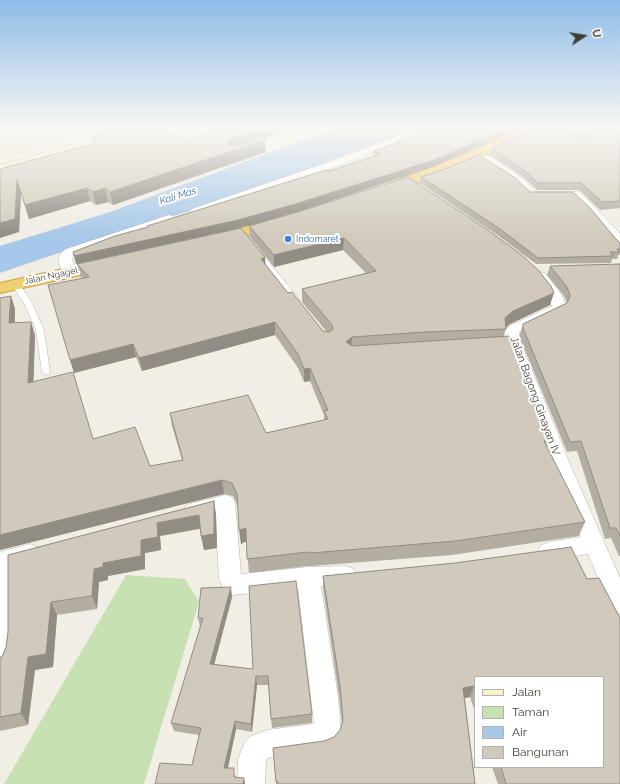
<!DOCTYPE html>
<html>
<head>
<meta charset="utf-8">
<style>
  body { margin:0 }
  #map { position:relative; width:620px; height:784px; overflow:hidden; background:#f1eee5; font-family:Raleway,sans-serif }
  canvas { display:block }
  .legend { position:absolute; left:474px; top:676px; width:130px; height:92px; box-sizing:border-box; background:#fff; border:1px solid #b3b2ae; margin:0; padding:5px 7px; list-style:none; font-size:12px; color:#423e35 }
  .legend li { display:flex; align-items:center; gap:8px; height:20px }
  .legend b { width:20px; border:1px solid #b3b2ae }
  .north { position:absolute; left:564px; top:16px; width:40px; height:40px; -webkit-text-stroke:3px #fff; paint-order:stroke; rotate:78deg; font-size:11px; font-weight:700; line-height:16px; text-align:center; color:#423e35 }
  .north::after { content:''; display:block; margin:auto; width:14px; height:18px; background:#423e35; clip-path:polygon(50% 0,100% 100%,50% 72%,0 100%) }
</style>
</head>
<body>
<div id="map">
<canvas width="620" height="784"></canvas>
<ul class="legend">
<li><b style="height:5px;background:#f9f1c7"></b>Jalan</li>
<li><b style="height:11px;background:#c8e1b2"></b>Taman</li>
<li><b style="height:11px;background:#a7c8e8"></b>Air</li>
<li><b style="height:11px;background:#d1cabc"></b>Bangunan</li>
</ul>
<div class="north">U</div>
</div>
<script>
const c = document.querySelector('canvas').getContext('2d');
c.lineJoin = 'round';
function fill(path, color) {
  c.fillStyle = color;
  c.fill(path, 'evenodd');
}
function shape(rows) {
  const path = new Path2D();
  for (const r of rows) {
    path.moveTo(r[0], r[1]);
    for (let i = 2; i < r.length; i += 2) path.lineTo(r[i], r[i + 1]);
  }
  return path;
}
function strokePath(path, color, width, dash) {
  c.strokeStyle = color;
  c.lineWidth = width;
  c.lineCap = dash ? 'butt' : 'round';
  c.setLineDash(dash || []);
  c.stroke(path);
}
function label(font, color, halo, rows, align = 'center') {
  c.font = font + ' Raleway,sans-serif';
  c.lineWidth = 4;
  c.setLineDash([]);
  c.textBaseline = 'middle';
  c.strokeStyle = halo;
  c.fillStyle = color;
  for (const [text, x, y, turn = 0] of rows) {
    c.save();
    c.translate(x, y);
    c.rotate((+turn || 0) * Math.PI / 180);
    c.textAlign = isNaN(turn) ? turn : align;
    if (halo) c.strokeText(text, 0, 0);
    c.fillText(text, 0, 0);
    c.restore();
  }
}
const education = shape([
  [0,127,111,127,96,134,0,161]
]);
const green = shape([
  [126,575,185,579,199,602,144,784,4,784]
]);
const water = shape([
  [338,127,422,127,354,154,199,208,100,239,0,273,0,246,110,212]
]);
const lane = shape([
  [44,127,50,127,85,146,80,147,44,127],
  [161,127,173,127,196,131,211,131,226,127,234,127,211,133,196,133,161,127],
  [258,250,260,251,299,299,299,303,293,303,255,252,258,250],
  [12,282,18,282,32,303,44,330,50,372,49,374,46,375,42,372,36,330,24,303,11,284,12,282]
]);
const street = shape([
  [301,127,315,127,313,129,246,153,243,154,238,151,240,149,301,127],
  [422,127,435,127,433,129,331,168,200,213,196,214,192,213,190,211,192,209,323,164,422,127],
  [478,151,491,157,522,178,536,192,579,192,597,209,620,234,620,246,616,245,589,213,572,197,529,197,514,182,474,156,473,154,478,151],
  [169,215,173,216,175,219,173,222,76,255,72,259,76,273,74,276,69,277,64,276,62,273,58,259,61,253,66,249,169,215],
  [540,272,545,273,561,294,566,305,565,308,563,311,521,331,519,333,519,338,572,469,620,578,620,614,612,611,588,554,549,560,541,557,538,551,541,545,549,542,581,537,552,469,503,338,503,332,511,325,552,306,549,297,533,276,535,273,540,272],
  [225,495,232,497,235,503,241,574,308,567,346,566,354,569,357,576,354,583,346,586,321,586,338,697,341,730,338,740,333,746,323,750,268,758,266,760,265,784,237,784,238,759,245,742,249,737,267,730,314,724,298,588,233,595,225,592,219,579,215,513,193,519,186,517,183,511,186,505,225,495],
  [30,544,38,547,41,553,38,559,14,566,14,645,12,660,9,668,0,672,0,552,30,544]
]);
const secondary = shape([
  [127,127,145,127,143,130,86,149,0,173,0,165,78,143,127,127]
]);
const highway = shape([
  [526,127,542,127,540,130,471,162,413,185,385,194,380,193,378,190,380,187,461,156,526,127],
  [279,218,284,220,287,223,284,226,216,244,210,242,208,239,210,236,279,218],
  [108,259,114,260,117,264,114,268,0,293,0,283,108,259]
]);
const wall = shape([
  [226,127,296,127,263,139,266,152,113,205,108,202,96,205,90,201,29,219,21,194,19,232,0,169,92,144,91,140,93,139,92,136,186,139],
  [430,127,524,127,433,167,297,212,239,228,76,264,147,227,147,226,329,171,374,156,374,151,396,143,397,141],
  [546,127,578,127,620,140,620,208,600,210,579,190,537,190,523,177,490,155,492,148,582,142,584,141],
  [584,127,620,127,620,138],
  [421,177,530,192,615,238,620,243,620,255,618,255,617,259,612,259,611,263,536,264,496,234,420,183],
  [307,209,550,305,510,324,506,328,504,336,549,440,547,447,585,522,579,536,452,555,311,566,308,566,249,573,246,541,241,544,238,506,233,496,224,494,0,550,0,298,11,296,15,309,15,323,35,335,33,382,93,439,150,466,182,460,172,426,170,413,266,433,324,420,324,415,310,381,304,382,298,368,275,335,142,371,136,357,74,373,82,278,80,276,77,264,265,264,288,293,323,331,326,331,302,302,302,289,366,273,343,250,274,267,250,237,249,226],
  [620,264,620,556,619,556,611,538,605,539,577,451,567,452,520,338,520,334,523,324,567,303,564,296,547,275,550,266],
  [214,501,216,515,217,548,204,550,200,529,160,536,161,550,145,553,145,569,108,576,108,580,99,582,97,609,57,615,53,667,35,670,28,725,0,731,0,657,2,657,6,647,8,632,8,555],
  [571,547,587,579,599,578,620,618,620,784,498,784,492,767,603,767,603,677,475,677,475,712,470,697,465,698,475,784,276,784,273,748,324,741,334,737,340,730,342,724,339,697,323,588,323,576,455,563],
  [249,586,312,714,312,723,272,728,268,685,257,685,252,732,236,729,228,768,236,777,244,778,245,784,155,784,192,765,199,735,174,731,171,723,200,627,198,618,232,597,214,664,253,669]
]);
const shadedWall = shape([
  [263,127,296,127,230,151,265,140,266,152,113,205,110,192,227,143,229,139],
  [510,127,524,127,433,167,297,212,239,228,76,264,74,256],
  [17,180,21,193,19,232,0,238,0,223],
  [87,188,90,201,29,219,25,205],
  [105,188,108,202,96,205,93,192],
  [344,238,343,250,274,267,274,255],
  [265,257,266,270,261,259],
  [554,293,550,305,510,324,504,329,505,318,513,311],
  [11,296,15,309,14,336,9,323],
  [31,322,35,335,33,397,28,383],
  [275,322,275,335,142,371,139,358],
  [352,337,351,351,346,342],
  [133,344,136,357,74,373,70,360],
  [310,368,310,381,304,382,304,369],
  [222,480,224,494,0,550,0,535],
  [214,501,216,515,217,548,204,550,201,536],
  [199,515,202,528,160,536,161,550,145,553,145,569,108,576,108,580,99,582,97,609,92,596,94,569,141,540,157,523],
  [246,528,247,541,241,544,239,530],
  [231,587,232,597,212,673,210,664],
  [51,602,57,615,53,667,35,670,28,725,21,713,28,657],
  [256,676,257,685,252,732,251,724],
  [474,686,470,697,460,699,463,688],
  [235,721,236,729,226,776,224,768],
  [244,778,245,784,243,784]
]);
const building = shape([
  [123,127,157,127,186,139,226,127,263,127,229,139,227,143,229,145,238,145,260,138,265,140,110,192,105,188,93,192,87,188,25,205,17,180,15,219,0,223,0,169,96,143,91,140,97,138,92,136,123,127],
  [430,127,510,127,434,160,296,204,238,220,74,256,73,252,115,236,148,227,147,226,326,170,329,171,381,154,374,151,399,142,397,141,430,127],
  [538,127,582,142,589,138,586,134,566,127,578,127,620,140,620,201,602,202,581,183,538,183,524,170,492,148,538,127],
  [606,127,620,127,620,131,606,127],
  [479,155,514,177,530,192,573,192,590,208,615,238,620,243,620,249,617,249,619,252,610,252,613,256,538,258,497,227,421,177,445,169,479,155],
  [408,177,488,230,523,256,538,270,551,286,554,293,513,311,505,318,506,329,425,332,352,337,346,342,352,346,509,336,549,440,544,441,585,522,455,541,311,553,308,552,247,559,246,528,239,530,237,494,232,483,222,480,0,535,0,298,11,296,9,323,31,322,28,383,73,372,93,439,135,427,150,466,183,460,170,413,248,395,266,433,328,419,324,411,328,410,310,368,304,369,298,354,275,322,139,358,133,344,70,360,48,285,89,277,77,264,241,228,265,257,261,259,288,293,292,292,323,331,330,332,333,329,332,325,302,289,376,271,344,238,274,255,249,226,307,209,408,177],
  [620,264,620,536,616,528,610,528,581,441,570,442,523,328,523,324,567,303,569,299,570,295,567,287,550,266,620,264],
  [214,501,214,534,201,536,199,515,157,523,158,537,141,540,141,556,103,563,103,567,94,569,92,596,51,602,46,654,28,657,21,713,0,717,0,657,2,657,6,647,8,632,8,555,214,501],
  [571,547,587,579,599,578,620,618,620,784,506,784,501,767,603,767,603,677,475,677,475,689,474,686,463,688,475,784,278,784,278,782,276,782,273,748,324,741,334,737,340,730,343,720,340,686,323,576,455,563,571,547],
  [296,581,312,714,271,719,268,676,256,676,251,724,235,721,224,768,234,768,234,777,244,778,243,784,155,784,160,763,192,765,201,728,171,723,203,618,198,618,201,588,231,587,210,664,253,669,249,586,296,581]
]);
const markers = [
  [288,239,4,"#3f7fe0"]
];
const farShopnames = [
  ["Indomaret",296,239]
];
const farStreetnames = [
  ["Jalan Ngagel",51,276,-12]
];
const farWaternames = [
  ["Kali Mas",178,196,-17]
];
const streetNames = [
  ["Jalan Bagong Ginayan IV",535,396,70]
];
fill(education, '#e8e4d0');
fill(green, '#c8e1b2');
fill(water, '#a7c8e8');
strokePath(lane, '#bbb6a9', 1);
strokePath(street, '#bbb6a9', 1);
strokePath(secondary, '#ccc299', 2);
strokePath(highway, '#cda543', 2);
fill(lane, '#fff');
fill(street, '#fff');
fill(secondary, '#f9f1c7');
fill(highway, '#efcf72');
fill(wall, '#b4aea2');
fill(shadedWall, '#928d84');
fill(building, '#d1cabc');
strokePath(building, '#928d84', 1);
const sky = c.createLinearGradient(0, 0, 0, 237);
sky.addColorStop(0, '#8ebce8');
sky.addColorStop(0.54, '#f9f7f3');
sky.addColorStop(1, '#f9f7f300');
c.fillStyle = sky;
c.fillRect(0, 0, 620, 237);
for (const [x, y, r, color] of markers) {
  const dot = new Path2D();
  dot.arc(x, y, r, 0, 2 * Math.PI);
  c.fillStyle = color;
  c.fill(dot);
  strokePath(dot, '#fff', 1.5);
}
label('9px', '#366cbe', '#fff', farShopnames, 'left');
label('9px', '#423e35', '#fff', farStreetnames);
label('italic 10px', '#3a6ea3', '#fff', farWaternames);
label('11px', '#423e35', '#fff', streetNames);
</script>
</body>
</html>
